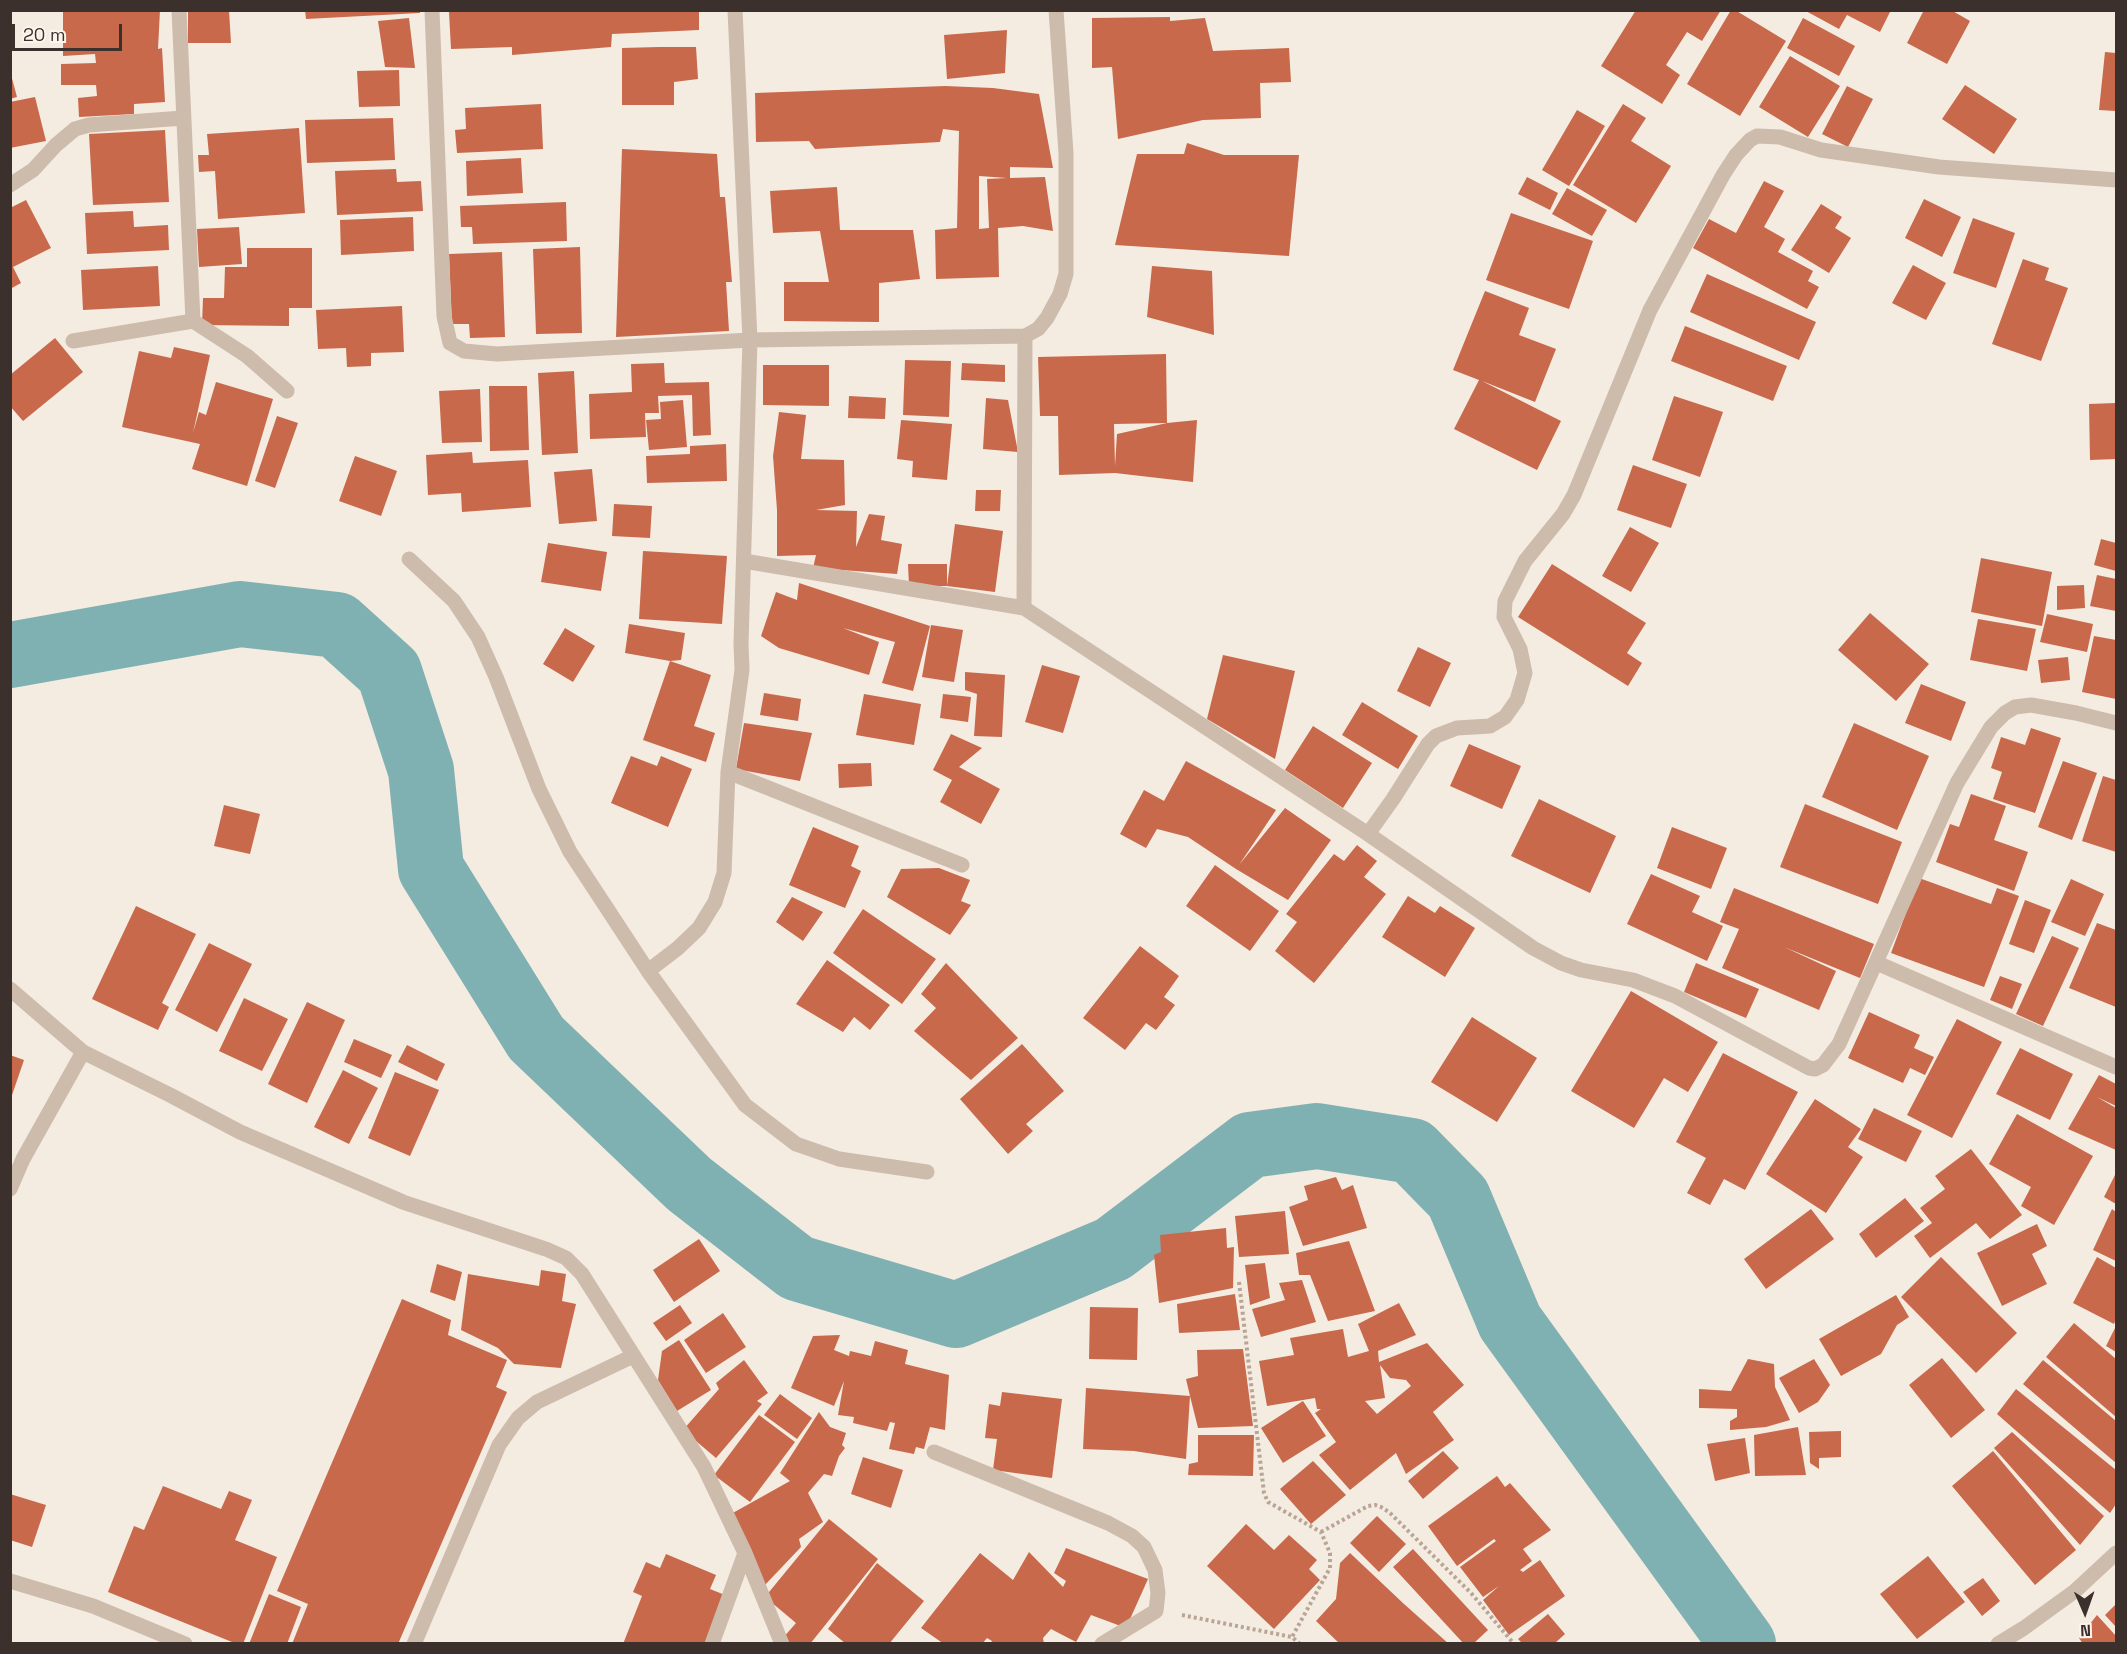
<!DOCTYPE html>
<html>
<head>
<meta charset="utf-8">
<style>
  body { margin:0 }
  #map { position:relative; width:2127px; height:1654px; overflow:hidden; background:#f4ebe1; font-family:"Space Grotesk",sans-serif }
  canvas { display:block }
  .frame { position:absolute; inset:0; border:12px solid #3b302b; pointer-events:none }
  .north { position:absolute; left:2055px; top:1582px; width:60px; height:60px; -webkit-text-stroke:4px #fbf5ee; paint-order:stroke; rotate:178deg; font-size:16px; font-weight:700; line-height:24px; text-align:center; color:#3b302b }
  .north::after { content:''; display:block; margin:auto; width:21px; height:27px; background:#3b302b; clip-path:polygon(50% 0,100% 100%,50% 72%,0 100%) }
  .scale { position:absolute; left:12px; top:24px; width:110px; height:27px; box-sizing:border-box; border:3px solid #3b302b; border-top:0; padding-left:8px; font-size:18px; line-height:21px; white-space:nowrap; color:#3b302b; -webkit-text-stroke:4px #fbf5ee; paint-order:stroke }
</style>
</head>
<body>
<div id="map">
<canvas width="2127" height="1654"></canvas>
<div class="frame"></div>
<div class="north">N</div>
<div class="scale">20 m</div>
</div>
<script>
const c = document.querySelector('canvas').getContext('2d');
c.lineJoin = 'round';
function shape(rows) {
  const path = new Path2D();
  for (const r of rows) {
    path.moveTo(r[0], r[1]);
    for (let i = 2; i < r.length; i += 2) path.lineTo(r[i], r[i + 1]);
  }
  return path;
}
function strokePath(path, color, width, dash) {
  c.strokeStyle = color;
  c.lineWidth = width;
  c.lineCap = dash ? 'butt' : 'round';
  c.setLineDash(dash || []);
  c.stroke(path);
}
function fill(path, color) {
  c.fillStyle = color;
  c.fill(path, 'evenodd');
}
const river = shape([
  [10,655,240,614,337,625,389,672,421,770,431,869,536,1038,689,1184,797,1268,956,1315,1113,1249,1250,1145,1317,1136,1412,1151,1458,1198,1510,1322,1743,1644]
]);
const building = shape([
  [63,10,160,10,158,49,162,48,165,102,134,104,134,114,79,117,78,98,97,96,96,85,61,85,61,64,96,63,95,54,63,56],
  [188,10,229,10,231,43,188,43],
  [305,10,420,10,420,13,306,19],
  [493,10,699,10,699,30,612,34,611,47,512,55,512,47,451,49,449,12],
  [1636,10,1721,10,1702,41,1687,32,1666,65,1680,75,1662,104,1601,66],
  [1731,10,1735,10,1786,41,1740,116,1687,84],
  [1804,10,1891,10,1880,32,1847,15,1839,29],
  [1924,10,1951,10,1970,21,1947,64,1907,43],
  [1170,17,1170,21,1205,18,1213,51,1289,48,1291,82,1260,83,1261,118,1203,120,1118,139,1112,67,1092,68,1092,18],
  [409,18,415,68,385,67,378,21],
  [1803,18,1855,46,1839,76,1787,48],
  [1007,30,1005,73,947,79,944,35],
  [659,47,696,47,698,79,674,82,674,105,622,105,622,48],
  [2105,52,2116,53,2116,111,2099,110],
  [1790,56,1840,86,1808,137,1759,107],
  [399,70,400,106,359,107,357,71],
  [10,71,17,97,10,99],
  [1965,85,2017,119,1994,154,1942,119],
  [945,86,993,88,1039,94,1053,168,1010,167,1010,178,1045,177,1053,231,1023,226,998,228,999,277,936,279,935,230,957,228,959,131,943,129,940,142,815,149,809,141,756,142,755,93],
  [979,176,1007,178,987,179,989,228,979,229],
  [1847,86,1873,99,1848,147,1822,134],
  [35,97,46,141,10,148,10,102],
  [541,104,543,149,457,153,455,130,466,129,465,108],
  [1623,104,1646,118,1631,141,1671,166,1636,223,1573,185],
  [1577,110,1605,126,1569,186,1542,170],
  [393,118,395,160,307,163,305,120],
  [299,128,305,213,218,219,215,171,199,172,198,155,209,155,207,134],
  [165,130,169,202,93,205,89,134],
  [1187,143,1224,155,1299,155,1289,256,1115,245,1137,154,1184,154],
  [622,149,717,154,720,197,725,197,732,282,726,282,729,331,616,337],
  [521,158,523,193,467,196,466,161],
  [396,169,397,182,421,181,423,211,337,215,335,171],
  [1527,177,1558,193,1550,210,1518,194],
  [1764,181,1784,191,1764,227,1785,239,1778,252,1813,271,1808,281,1819,287,1807,309,1693,248,1709,219,1736,233],
  [837,187,840,230,913,230,920,279,879,283,879,322,784,321,784,282,829,282,820,231,773,233,770,191],
  [1567,188,1607,210,1592,236,1552,214],
  [1924,199,1961,217,1942,257,1905,238],
  [26,200,51,248,13,267,21,283,10,289,10,208],
  [566,202,567,241,473,244,472,227,461,227,460,206],
  [1821,204,1842,217,1835,228,1851,238,1829,273,1791,250],
  [133,211,134,227,168,225,169,250,87,254,85,213],
  [1511,213,1593,241,1569,309,1486,280],
  [413,217,414,251,341,255,340,220],
  [1973,218,2015,233,1996,288,1953,273],
  [239,227,242,264,199,267,197,229],
  [580,247,582,333,536,334,533,249],
  [247,248,312,248,312,308,289,308,289,326,202,325,203,298,224,298,225,267,247,267],
  [502,252,505,337,470,338,469,324,452,324,449,254],
  [2023,259,2049,268,2045,280,2068,288,2041,361,1992,344],
  [1913,265,1946,283,1926,320,1892,303],
  [158,266,160,306,83,310,81,270],
  [1152,266,1212,271,1214,335,1147,317],
  [1707,274,1816,322,1799,360,1690,312],
  [1485,291,1529,308,1519,335,1556,349,1535,402,1482,381,1561,421,1537,470,1454,429,1479,380,1453,370],
  [402,306,404,352,371,353,371,366,347,367,346,348,318,349,316,310],
  [1685,326,1787,366,1773,401,1671,361],
  [55,338,83,372,23,421,10,406,10,375],
  [174,347,210,355,193,433,199,412,206,415,216,382,273,399,247,486,192,469,200,444,122,427,139,351,171,358],
  [1166,354,1167,423,1197,420,1193,482,1115,473,1059,475,1058,416,1040,416,1038,357],
  [1167,423,1117,434,1115,466,1114,424],
  [905,360,951,361,949,417,903,415],
  [664,363,665,383,709,382,711,435,693,436,692,395,658,396,659,413,645,413,646,437,590,439,589,394,632,392,631,364],
  [962,363,1005,365,1005,382,961,380],
  [763,365,829,365,829,406,763,405],
  [574,371,578,453,542,455,538,373],
  [489,386,527,386,529,450,490,451],
  [480,389,482,442,442,443,439,391],
  [849,396,886,398,885,419,848,418],
  [1674,396,1723,412,1700,477,1652,460],
  [986,398,1008,400,1018,452,983,449],
  [683,400,687,447,649,450,646,420,661,419,660,402],
  [2116,403,2116,459,2090,460,2089,404],
  [779,412,806,415,801,459,844,460,845,505,816,510,857,511,856,547,869,514,885,516,881,540,902,544,897,574,813,568,816,555,777,556,777,510,773,456],
  [277,416,298,423,275,488,255,481],
  [901,420,952,424,947,480,912,477,913,461,897,459],
  [726,444,727,481,647,483,646,456,690,454,690,446],
  [472,452,473,463,528,460,531,507,462,512,461,493,428,495,426,455],
  [355,456,397,471,381,516,339,501],
  [1633,465,1687,484,1671,528,1617,510],
  [592,469,597,521,559,524,554,472],
  [976,490,1001,490,1000,511,975,511],
  [614,504,652,506,650,538,612,536],
  [955,524,1003,531,995,592,947,586,909,586,908,564,947,564,947,586],
  [1630,527,1659,543,1631,592,1602,576],
  [2101,539,2116,543,2116,571,2094,565],
  [548,543,607,552,601,591,541,582],
  [643,551,727,556,722,624,639,619],
  [1981,558,2052,572,2042,626,1971,612],
  [1552,564,1646,623,1627,653,1642,663,1628,686,1518,617],
  [2097,575,2116,579,2116,611,2090,606],
  [799,583,930,626,913,691,882,683,895,642,843,628,879,642,869,675,779,648,761,636,776,592,797,600],
  [2084,585,2085,608,2057,610,2057,586],
  [1870,613,1929,664,1896,701,1838,650],
  [2047,614,2093,624,2087,652,2040,642],
  [1978,619,2036,629,2027,671,1970,660],
  [629,624,685,633,681,660,670,661,711,675,694,726,715,733,706,762,643,740,670,661,625,653],
  [931,625,963,630,954,682,922,677],
  [565,628,595,646,573,682,543,664],
  [2094,636,2116,640,2116,699,2082,692],
  [1418,647,1451,663,1430,707,1397,691],
  [1223,655,1295,671,1275,759,1207,719],
  [2068,657,2070,680,2041,683,2038,660],
  [1042,665,1080,676,1063,733,1025,722],
  [965,672,1005,675,1002,737,974,736,977,694,965,690],
  [1921,684,1966,702,1951,741,1905,723],
  [764,693,801,699,798,721,760,715],
  [864,694,921,704,914,745,856,735],
  [943,694,971,697,968,722,940,718],
  [1362,702,1418,736,1398,769,1342,735],
  [744,723,812,733,800,781,736,769],
  [1854,723,1929,756,1897,830,1822,797],
  [1313,726,1372,763,1343,808,1285,770],
  [2031,728,2061,738,2035,813,1993,799,2002,772,1991,768,2001,737,2025,745],
  [951,734,982,748,959,767,1000,789,981,824,940,802,952,780,933,770],
  [1469,744,1521,766,1502,809,1450,786],
  [631,756,657,766,661,756,692,769,668,827,611,803],
  [1186,761,1276,810,1239,865,1285,808,1331,840,1288,900,1236,869,1188,837,1157,829,1146,848,1120,834,1144,790,1164,801],
  [2063,761,2097,773,2072,840,2038,827],
  [871,763,872,786,839,788,838,764],
  [2103,776,2116,780,2116,852,2082,841],
  [1971,794,2006,806,1994,840,2028,852,2014,891,1936,862,1950,824,1959,827],
  [1539,799,1616,836,1590,893,1511,856],
  [1805,804,1902,842,1878,904,1780,867],
  [224,805,260,814,250,854,214,846],
  [813,827,859,846,851,866,861,871,845,908,789,885],
  [1672,827,1727,848,1711,889,1657,868],
  [1357,845,1377,861,1364,877,1386,894,1314,983,1275,951,1297,922,1286,914,1334,854,1344,861],
  [1215,865,1279,911,1250,951,1186,906],
  [939,868,970,880,961,901,971,905,950,935,887,897,901,869],
  [1651,874,1700,896,1692,912,1723,926,1707,961,1627,924],
  [1919,878,1991,904,1997,888,2019,896,1984,987,1891,953],
  [2071,879,2104,894,2085,936,2051,922],
  [1734,888,1874,944,1860,978,1784,947,1836,971,1819,1010,1722,968,1739,929,1720,922],
  [1408,896,1435,913,1440,906,1475,928,1445,977,1382,937],
  [792,897,823,912,803,941,776,922],
  [2025,900,2051,910,2034,953,2009,944],
  [136,906,196,934,162,1003,169,1007,158,1030,92,999],
  [863,909,936,959,902,1004,833,953],
  [2097,923,2116,930,2116,1007,2069,988],
  [2052,936,2079,948,2043,1026,2016,1014],
  [209,943,252,964,217,1032,175,1010],
  [1140,946,1179,976,1164,997,1175,1005,1156,1030,1146,1023,1125,1050,1083,1018],
  [827,960,890,1005,870,1030,854,1017,843,1032,796,1004],
  [946,963,1018,1038,971,1080,914,1031,936,1008,921,994],
  [1696,963,1759,989,1746,1018,1684,992],
  [2000,976,2022,984,2012,1009,1990,1000],
  [1631,991,1718,1042,1688,1092,1664,1078,1634,1128,1571,1091],
  [244,998,288,1019,262,1071,219,1051],
  [307,1002,345,1020,307,1103,268,1084],
  [1869,1012,1920,1035,1914,1048,1934,1057,1925,1075,1910,1068,1903,1083,1848,1058],
  [1472,1017,1537,1058,1497,1122,1431,1082],
  [1957,1019,2002,1042,1952,1138,1907,1115],
  [354,1039,392,1055,381,1078,344,1062],
  [1022,1044,1064,1091,1026,1124,1033,1131,1008,1154,960,1099],
  [407,1045,445,1064,437,1081,398,1062],
  [2020,1048,2073,1074,2050,1120,1996,1094],
  [1723,1053,1798,1092,1745,1190,1724,1179,1710,1205,1687,1193,1706,1158,1676,1142],
  [10,1055,24,1060,11,1098,10,1097],
  [343,1070,378,1088,349,1144,314,1127],
  [395,1072,439,1090,410,1156,368,1138],
  [2099,1075,2116,1084,2116,1106,2097,1097,2116,1108,2116,1150,2068,1129],
  [1815,1099,1861,1129,1848,1147,1863,1157,1826,1213,1766,1174],
  [1874,1108,1922,1131,1906,1162,1858,1139],
  [2017,1114,2093,1156,2054,1225,2021,1206,2031,1187,1989,1164],
  [1971,1149,2022,1215,1990,1239,1976,1223,1930,1258,1914,1236,1932,1223,1920,1208,1945,1189,1935,1176],
  [2116,1173,2116,1204,2104,1197],
  [1336,1177,1342,1190,1353,1185,1367,1228,1303,1246,1289,1207,1308,1200,1304,1186],
  [1905,1198,1924,1221,1876,1258,1859,1234],
  [1811,1209,1834,1239,1766,1289,1744,1259],
  [2112,1209,2116,1212,2116,1261,2093,1250],
  [1285,1211,1289,1254,1239,1257,1235,1216],
  [2037,1224,2047,1246,2032,1254,2047,1284,2002,1306,1977,1253],
  [1226,1228,1227,1248,1234,1247,1233,1288,1159,1303,1154,1255,1161,1252,1160,1235],
  [699,1239,720,1271,674,1302,653,1270],
  [1349,1241,1375,1311,1328,1321,1310,1275,1299,1275,1296,1253],
  [1941,1257,2017,1333,1976,1373,1901,1297],
  [2097,1257,2116,1268,2116,1319,2114,1324,2073,1303],
  [1265,1263,1270,1298,1250,1305,1245,1265],
  [437,1264,462,1272,455,1301,430,1292],
  [541,1270,566,1274,562,1301,576,1304,561,1368,514,1364,498,1348,461,1330,468,1274,539,1286],
  [1302,1280,1316,1322,1261,1337,1252,1309,1285,1300,1279,1283],
  [1235,1294,1240,1330,1179,1333,1177,1304],
  [1896,1295,1909,1317,1897,1325,1881,1354,1841,1376,1819,1339],
  [402,1299,451,1320,448,1335,507,1360,496,1387,507,1392,398,1644,292,1644,308,1604,277,1591],
  [1399,1303,1416,1335,1378,1351,1379,1362,1427,1343,1464,1385,1433,1412,1454,1440,1406,1474,1396,1453,1350,1490,1319,1455,1336,1442,1315,1413,1321,1409,1317,1409,1315,1398,1267,1406,1259,1361,1294,1355,1290,1338,1343,1329,1348,1357,1369,1351,1358,1324],
  [1380,1365,1390,1378,1406,1380,1411,1386,1377,1414,1365,1401,1385,1398],
  [680,1305,692,1323,666,1341,653,1323],
  [1090,1307,1138,1308,1137,1360,1089,1359],
  [723,1313,746,1347,706,1373,684,1340],
  [2074,1323,2116,1359,2116,1417,2046,1357],
  [2116,1326,2116,1352,2106,1346],
  [840,1335,834,1350,849,1356,850,1351,871,1356,875,1341,908,1350,905,1364,949,1375,945,1430,930,1427,924,1449,916,1447,914,1454,889,1449,895,1423,890,1422,887,1431,853,1423,854,1417,838,1415,844,1381,834,1406,791,1388,813,1336],
  [679,1340,711,1390,677,1411,658,1380,662,1351],
  [1243,1349,1253,1426,1198,1428,1190,1396,1186,1459,1134,1451,1083,1449,1086,1388,1190,1396,1186,1379,1198,1376,1197,1350],
  [1942,1358,1985,1410,1951,1438,1909,1385],
  [1748,1359,1774,1364,1775,1387,1790,1420,1766,1427,1730,1430,1730,1421,1737,1417,1737,1409,1699,1408,1699,1389,1731,1391],
  [1814,1359,1830,1385,1818,1402,1799,1413,1779,1378],
  [744,1360,768,1393,757,1401,762,1404,716,1458,683,1430,719,1389,716,1383],
  [2043,1360,2116,1421,2116,1463,2023,1384],
  [2016,1389,2116,1470,2116,1504,2110,1513,1997,1414],
  [1002,1392,1062,1399,1052,1478,993,1470,997,1439,985,1438,989,1404,1000,1406],
  [780,1394,812,1418,797,1439,764,1415],
  [1303,1401,1326,1436,1283,1463,1261,1428],
  [819,1412,830,1427,846,1433,842,1445,845,1448,839,1456,832,1476,824,1474,808,1493,823,1522,799,1539,801,1547,764,1586,731,1514,790,1481,780,1473],
  [759,1415,795,1442,750,1502,714,1475],
  [1798,1427,1806,1475,1755,1476,1754,1435],
  [1841,1431,1841,1457,1819,1458,1819,1469,1810,1463,1809,1432],
  [2012,1432,2104,1516,2080,1545,1994,1448],
  [1198,1435,1254,1435,1253,1476,1188,1475,1189,1464,1198,1462],
  [1745,1438,1750,1473,1715,1481,1707,1444],
  [1443,1451,1459,1468,1423,1499,1408,1481],
  [1993,1451,2076,1550,2035,1585,1952,1486],
  [863,1457,903,1470,891,1508,851,1494],
  [1313,1461,1346,1495,1311,1524,1280,1489],
  [1497,1476,1505,1487,1510,1483,1551,1530,1523,1549,1532,1561,1520,1570,1523,1572,1540,1560,1565,1596,1509,1635,1483,1600,1499,1586,1483,1597,1460,1567,1496,1541,1494,1539,1457,1566,1428,1526],
  [163,1486,221,1509,229,1491,252,1500,235,1540,277,1557,243,1644,237,1644,108,1592,134,1526,144,1530],
  [10,1494,46,1505,32,1547,10,1540],
  [1377,1516,1406,1544,1379,1572,1350,1543],
  [829,1519,878,1559,810,1644,788,1644,782,1639,796,1623,765,1597],
  [1246,1524,1274,1550,1289,1535,1317,1560,1309,1569,1320,1580,1274,1629,1207,1566],
  [1066,1548,1148,1579,1126,1628,1091,1615,1076,1642,1051,1629,1043,1638,1044,1644,990,1644,992,1641,987,1638,982,1644,944,1644,921,1628,980,1553,1013,1580,1029,1552,1063,1587,1066,1581,1054,1573],
  [1413,1549,1488,1630,1473,1644,1464,1644,1393,1567],
  [1350,1553,1404,1604,1449,1644,1340,1644,1316,1621,1336,1599,1340,1563],
  [666,1554,716,1575,710,1589,725,1595,705,1644,623,1644,642,1596,633,1592,646,1562,660,1568],
  [1928,1556,1965,1602,1917,1639,1880,1594],
  [877,1563,924,1601,889,1644,846,1644,828,1629],
  [1983,1578,2000,1601,1982,1616,1963,1592],
  [269,1594,301,1607,287,1644,249,1644],
  [2116,1604,2116,1627,2105,1615],
  [1548,1614,1565,1634,1554,1644,1523,1644,1518,1639],
  [2097,1615,2116,1636,2116,1644,2083,1644,2079,1638]
]);
const path = shape([
  [1239,1282,1264,1493,1268,1502,1321,1532,1330,1553,1330,1568,1292,1637],
  [1321,1532,1368,1506,1375,1505,1381,1507,1389,1512,1471,1593,1514,1644],
  [1182,1615,1292,1637,1300,1644]
]);
const minor = shape([
  [179,10,193,321,247,356,287,391],
  [432,10,444,316,450,343,464,351,497,354,750,340,1025,336,1038,329,1047,318,1060,294,1066,274,1066,153,1056,10],
  [735,10,750,340,741,644,742,670,728,772,962,865],
  [10,185,33,170,56,145,75,129,89,125,183,118],
  [73,341,193,321],
  [409,559,454,601,478,637,496,677,539,789,570,852,648,971,745,1105,796,1144,839,1159,927,1172],
  [744,561,1024,608,1368,834,1533,948,1561,963,1581,970,1633,980,1675,996,1809,1068,1815,1069,1823,1065,1839,1044,1957,783,1991,727,2005,713,2015,707,2031,705,2076,713,2116,723],
  [1024,608,1025,336],
  [1368,834,1393,799,1428,744,1436,736,1457,728,1490,726,1505,717,1517,700,1525,673,1520,649,1504,617,1505,601,1525,561,1563,514,1574,495,1650,310,1723,175,1736,155,1750,140,1757,136,1780,137,1821,150,1939,167,2116,180],
  [1877,963,2116,1067],
  [648,971,678,948,699,928,715,902,724,873,728,772],
  [10,989,83,1052,170,1095,240,1132,403,1202,546,1249,566,1258,582,1274,704,1467,745,1553,782,1644],
  [10,1189,23,1159,83,1052],
  [934,1452,1108,1523,1132,1536,1144,1547,1155,1570,1158,1593,1156,1611,1102,1644],
  [10,1581,93,1606,185,1644],
  [414,1644,499,1445,518,1418,537,1402,633,1356],
  [712,1644,745,1553]
]);
const tertiary = shape([
  [1998,1644,2024,1628,2075,1591,2116,1553]
]);
strokePath(river, '#7fb0b2', 66);
fill(building, '#c8694b');
strokePath(path, '#b9a596', 4, [3, 3]);
strokePath(minor, '#cdbbac', 15);
strokePath(tertiary, '#cdbbac', 15);
</script>
</body>
</html>
